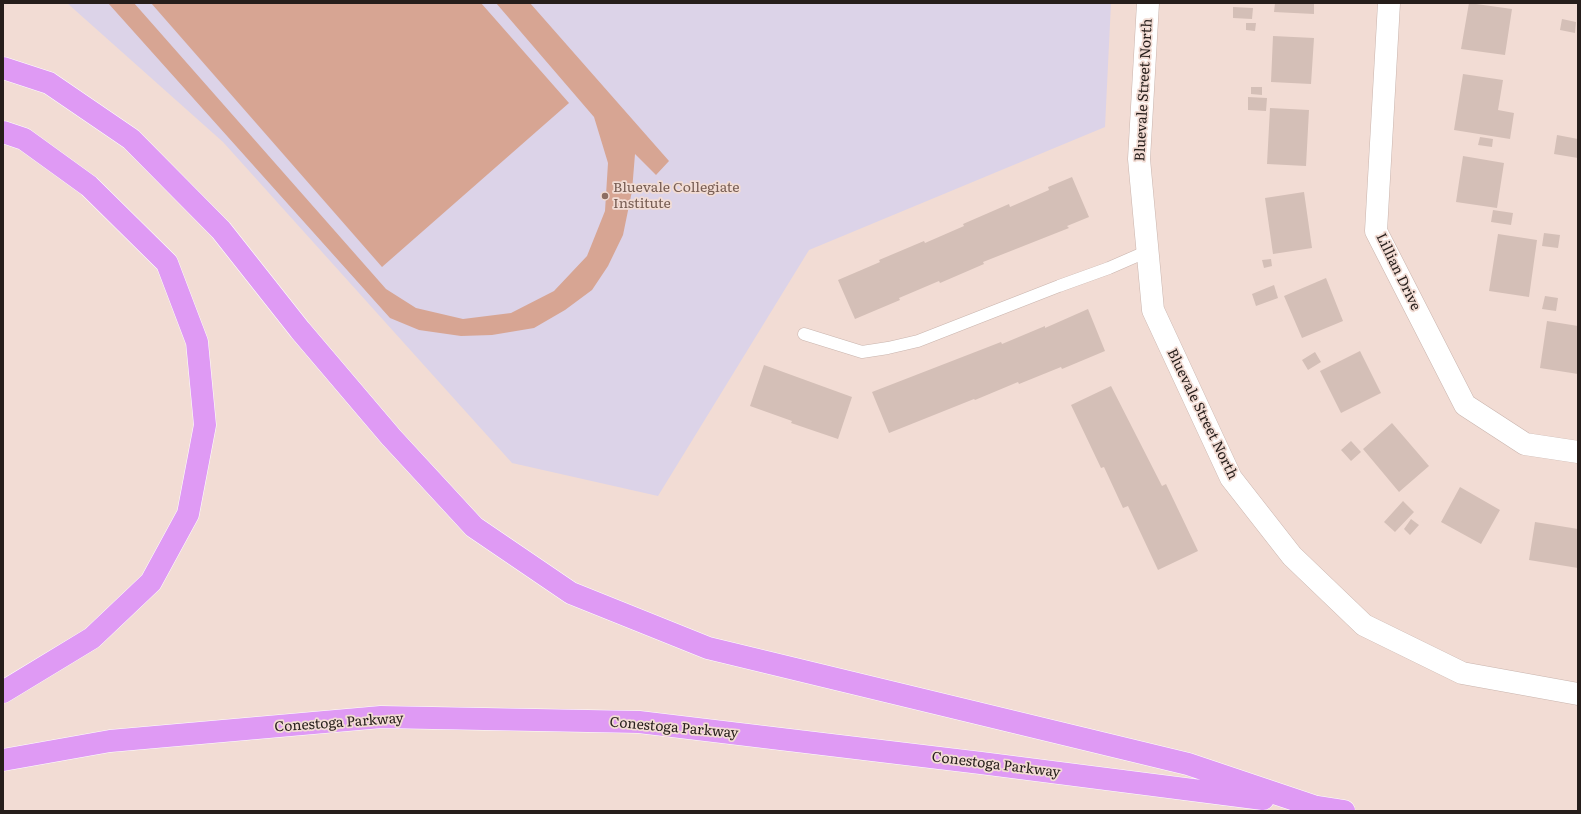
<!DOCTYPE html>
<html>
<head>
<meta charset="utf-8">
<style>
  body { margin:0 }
  #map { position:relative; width:1581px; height:814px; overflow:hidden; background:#f2dcd4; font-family:Literata,serif }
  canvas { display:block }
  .frame { position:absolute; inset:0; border:4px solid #261e1b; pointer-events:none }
</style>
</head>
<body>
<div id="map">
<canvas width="1581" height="814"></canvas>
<div class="frame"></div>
</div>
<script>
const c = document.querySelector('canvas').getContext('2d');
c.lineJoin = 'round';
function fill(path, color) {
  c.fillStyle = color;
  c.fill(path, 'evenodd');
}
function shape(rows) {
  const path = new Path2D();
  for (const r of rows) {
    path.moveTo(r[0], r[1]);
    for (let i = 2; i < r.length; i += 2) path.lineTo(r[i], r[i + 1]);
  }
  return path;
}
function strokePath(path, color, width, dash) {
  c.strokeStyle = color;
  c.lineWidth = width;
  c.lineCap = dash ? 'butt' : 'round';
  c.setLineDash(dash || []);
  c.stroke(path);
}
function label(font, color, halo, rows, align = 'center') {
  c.font = font + ' Literata,serif';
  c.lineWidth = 3.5;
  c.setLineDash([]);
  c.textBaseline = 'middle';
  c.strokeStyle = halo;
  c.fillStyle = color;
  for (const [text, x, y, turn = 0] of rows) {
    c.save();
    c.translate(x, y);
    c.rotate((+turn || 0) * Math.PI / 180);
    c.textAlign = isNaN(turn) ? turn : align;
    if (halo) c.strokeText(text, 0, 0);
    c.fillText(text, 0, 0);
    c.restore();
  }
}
const education = shape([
  [67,3,1111,3,1105,127,809,250,658,496,512,463,223,142]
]);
const green = shape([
  [108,3,134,3,386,289,416,308,463,319,511,313,554,291,587,256,605,211,608,163,594,117,496,3,530,3,669,161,656,175,635,154,632,191,623,235,608,266,592,290,565,310,534,328,492,335,461,336,419,330,390,318],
  [151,3,481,3,569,103,382,267]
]);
const building = shape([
  [1275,3,1314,3,1314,14,1274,12],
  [1469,3,1512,9,1505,55,1461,49],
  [1233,7,1253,8,1252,19,1233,18],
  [1562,19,1576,22,1575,33,1560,30],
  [1246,23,1256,23,1255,31,1246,30],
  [1273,36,1314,38,1311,84,1271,82],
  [1463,74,1503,80,1498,110,1514,113,1510,139,1454,130],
  [1251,87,1262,87,1262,95,1251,94],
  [1248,97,1267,98,1266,111,1248,110],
  [1270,108,1309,110,1306,166,1267,164],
  [1557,135,1578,139,1578,158,1554,154],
  [1480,137,1493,139,1492,147,1478,145],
  [1463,156,1504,163,1497,208,1456,202],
  [1072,177,1089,217,1067,226,1069,228,983,262,984,264,940,283,939,281,899,298,900,300,855,319,838,280,880,262,879,260,924,241,925,243,964,226,963,224,1009,204,1010,207,1049,190,1048,187],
  [1304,192,1312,248,1273,254,1265,198],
  [1493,210,1513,213,1511,225,1491,222],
  [1544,233,1560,235,1558,248,1542,246],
  [1498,234,1537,240,1529,297,1489,291],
  [1271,259,1272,266,1264,268,1262,260],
  [1326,278,1343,321,1302,338,1284,296],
  [1274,285,1278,298,1256,306,1252,294],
  [1545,296,1558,298,1556,311,1542,309],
  [1088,309,1105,351,1062,369,1061,367,1019,384,1018,382,975,400,974,399,889,433,872,392,1001,342,1002,344,1045,326,1045,328],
  [1547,321,1578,326,1578,374,1540,368],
  [1360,351,1381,393,1341,413,1320,371],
  [1315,352,1321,362,1308,370,1302,360],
  [764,365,852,397,838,439,791,423,792,421,750,406],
  [1111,386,1162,486,1166,484,1198,551,1158,570,1128,506,1123,508,1104,467,1101,468,1071,405],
  [1392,423,1429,466,1399,492,1363,449],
  [1351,441,1361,452,1351,461,1341,450],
  [1460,487,1500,510,1481,544,1441,522],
  [1403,501,1414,512,1395,532,1384,522],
  [1411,519,1419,525,1410,535,1404,529],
  [1535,522,1578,529,1578,568,1529,560]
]);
const service = shape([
  [804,334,862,352,888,348,918,341,1059,286,1109,268,1148,251]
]);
const minor = shape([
  [1148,3,1139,159,1153,310,1231,478,1292,556,1364,625,1462,673,1578,694],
  [1389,3,1376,231,1465,405,1525,444,1578,452]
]);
const motorway = shape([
  [3,68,49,83,131,139,221,230,300,330,391,437,474,527,571,593,708,648,1188,764,1313,806],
  [3,132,24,139,89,186,167,263,197,342,205,425,188,514,151,582,92,638,3,692],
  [3,760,110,741,381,717,639,722,981,763,1263,799],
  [1299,804,1344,811]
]);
const markers = [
  [605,196,4,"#8d6e63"]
];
const streetNames = [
  ["Bluevale Street North",1144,90,-87],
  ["Lillian Drive",1398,272,64],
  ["Bluevale Street North",1202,414,64],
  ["Conestoga Parkway",339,723,-4],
  ["Conestoga Parkway",674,728,5],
  ["Conestoga Parkway",996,765,7]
];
const educationNames = [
  ["Bluevale Collegiate",613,188],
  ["Institute",613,204]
];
fill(education, '#dcd3e8');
fill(green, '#d7a593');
fill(building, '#d4bfb7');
strokePath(service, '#c9b4ad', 13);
strokePath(minor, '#c9b4ad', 23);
strokePath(motorway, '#fff', 23);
strokePath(service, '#fff', 12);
strokePath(minor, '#fff', 22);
strokePath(motorway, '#df9af4', 22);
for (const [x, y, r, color] of markers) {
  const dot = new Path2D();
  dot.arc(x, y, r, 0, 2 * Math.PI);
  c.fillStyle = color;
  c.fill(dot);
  strokePath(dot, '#f2dcd4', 1.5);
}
label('14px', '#261e1b', '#f2dcd4', streetNames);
label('14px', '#785e54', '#f2dcd4', educationNames, 'left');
</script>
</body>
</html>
